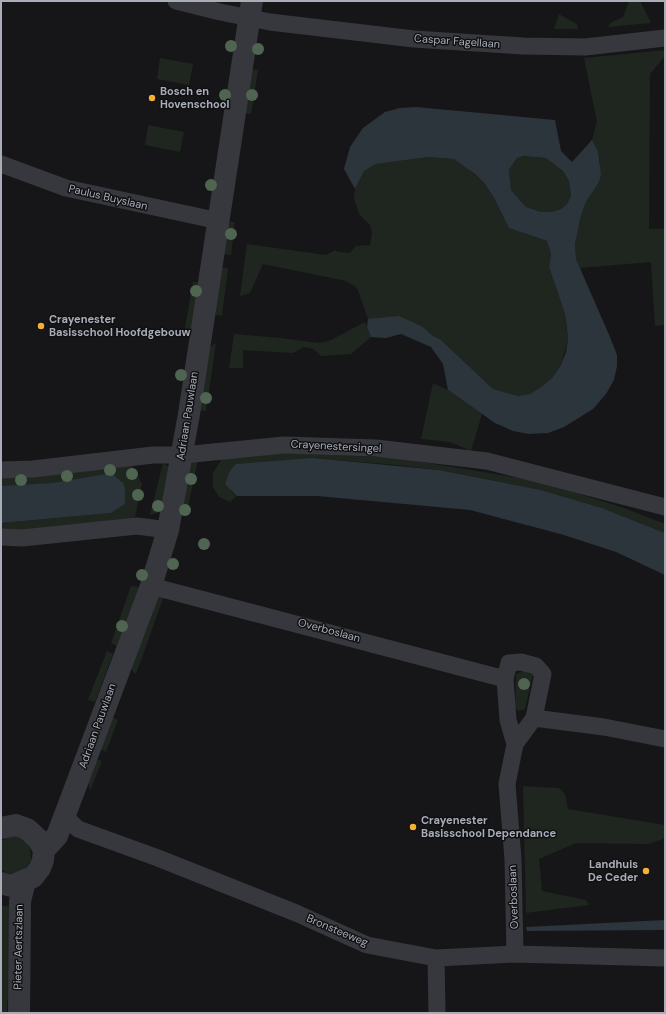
<!DOCTYPE html>
<html>
<head>
<meta charset="utf-8">
<style>
  body { margin:0 }
  #map { position:relative; width:666px; height:1014px; overflow:hidden; background:#161618; font-family:"DM Sans",sans-serif }
  canvas { display:block }
  .frame { position:absolute; inset:0; border:2px solid #a8adb8; pointer-events:none }
</style>
</head>
<body>
<div id="map">
<canvas width="666" height="1014"></canvas>
<div class="frame"></div>
</div>
<script>
const c = document.querySelector('canvas').getContext('2d');
c.lineJoin = 'round';
function fill(path, color) {
  c.fillStyle = color;
  c.fill(path, 'evenodd');
}
function shape(rows) {
  const path = new Path2D();
  for (const r of rows) {
    path.moveTo(r[0], r[1]);
    for (let i = 2; i < r.length; i += 2) path.lineTo(r[i], r[i + 1]);
  }
  return path;
}
function strokePath(path, color, width, dash) {
  c.strokeStyle = color;
  c.lineWidth = width;
  c.lineCap = dash ? 'butt' : 'round';
  c.setLineDash(dash || []);
  c.stroke(path);
}
function label(font, color, halo, rows, align = 'center') {
  c.font = font + ' "DM Sans",sans-serif';
  c.lineWidth = 3;
  c.setLineDash([]);
  c.textBaseline = 'middle';
  c.strokeStyle = halo;
  c.fillStyle = color;
  for (const [text, x, y, turn = 0] of rows) {
    c.save();
    c.translate(x, y);
    c.rotate((+turn || 0) * Math.PI / 180);
    c.textAlign = isNaN(turn) ? turn : align;
    if (halo) c.strokeText(text, 0, 0);
    c.fillText(text, 0, 0);
    c.restore();
  }
}
const green = shape([
  [629,1,640,1,651,23,608,27,610,23,623,17],
  [559,14,577,24,578,29,554,29],
  [665,50,665,56,650,74,649,229,665,229,665,325,655,326,651,262,580,268,576,259,575,244,577,228,586,202,599,182,600,162,598,151,592,140,597,122,584,58],
  [160,58,193,64,189,85,157,79],
  [250,69,258,70,251,114,243,113],
  [148,125,184,132,180,152,145,145],
  [524,156,546,158,563,171,569,181,571,196,567,204,561,209,552,212,541,212,526,207,511,190,509,170,517,158],
  [429,157,454,159,463,164,485,184,494,198,503,217,523,233,547,241,551,254,549,267,565,314,568,340,561,365,552,378,541,387,530,394,518,396,493,389,441,340,433,336,423,327,368,319,359,293,356,287,346,281,263,264,250,293,240,296,247,244,326,255,335,250,339,252,350,253,356,246,370,245,372,233,370,225,359,214,354,198,355,189,364,171,376,164],
  [228,222,235,222,231,255,223,254],
  [221,268,228,268,222,316,215,315],
  [193,282,200,282,192,335,184,334],
  [365,322,371,337,351,354,321,356,314,349,304,347,293,353,243,350,243,368,229,368,234,334,281,338,318,343,329,341],
  [216,343,206,411,198,410,208,348],
  [433,383,448,390,482,414,471,451,450,442,421,439],
  [290,453,399,458,519,478,567,490,624,508,665,524,665,533,602,508,541,490,439,470,396,465,313,458,231,491,237,496,230,502,219,497,213,487,213,473,221,460,235,456],
  [198,460,186,516,179,515,190,463],
  [163,463,169,467,160,512,150,515],
  [132,465,142,484,135,517,125,520,1,532,1,523,111,513,125,504,125,488,111,473,52,483,16,486,1,486,1,476],
  [131,586,139,587,117,646,111,643],
  [165,593,136,674,133,672,130,664,155,597],
  [107,651,113,654,95,702,88,700],
  [524,671,533,675,525,709,519,711,515,708,516,674],
  [110,716,118,720,106,752,97,748],
  [94,758,102,761,90,791,88,779],
  [523,786,559,788,565,794,568,809,665,825,665,838,649,844,576,843,539,859,542,891,586,900,589,905,526,913],
  [15,836,21,838,30,847,31,860,24,870,9,874,1,870,1,841,9,837],
  [1,906,11,906,12,995,7,1000,7,1012,1,1012]
]);
const water = shape([
  [416,107,555,120,561,151,572,162,592,140,598,151,601,174,599,182,586,202,580,219,575,244,576,259,610,337,617,355,617,366,614,380,606,394,593,409,564,427,548,433,529,434,513,431,495,423,448,390,443,364,431,347,401,334,386,338,371,337,367,327,368,319,399,316,423,327,433,336,441,340,493,389,518,396,530,394,541,387,552,378,561,365,566,352,568,340,567,328,565,314,549,267,551,254,547,241,509,228,494,198,485,184,475,174,454,159,429,157,376,164,364,171,355,189,344,169,350,147,363,128,385,112,400,108],
  [524,156,546,158,563,171,569,181,571,196,567,204,561,209,552,212,541,212,526,207,511,190,509,170,517,158],
  [313,458,439,470,541,490,602,508,665,533,665,575,616,552,564,535,470,510,317,496,237,496,225,484,230,471,236,464],
  [111,473,123,483,125,488,125,504,111,513,1,523,1,486,52,483],
  [665,920,665,930,527,931,526,927]
]);
const minor = shape([
  [176,1,220,12,270,22,414,39,523,46,585,47,665,38],
  [1,164,66,188,219,221],
  [1,470,33,469,153,455,183,455,284,445,376,448,487,461,665,507],
  [1,537,22,538,137,526,168,530],
  [151,586,505,679],
  [534,718,604,727,665,739],
  [515,744,508,720,505,679,509,663,521,662,536,666,543,674,534,718,515,744,507,784,513,859,515,954],
  [64,816,78,829,158,858,296,913,367,945,436,958,515,954,665,958],
  [436,958,437,1013]
]);
const tertiary = shape([
  [1,828,16,825,27,829,38,839,44,850,43,860,40,868,33,877,11,886,1,883],
  [44,850,57,836,151,586,168,530,189,414,252,1],
  [19,1013,20,901,25,881]
]);
const trees = [
  [231,46],
  [258,49],
  [225,95],
  [252,95],
  [211,185],
  [231,234],
  [196,291],
  [181,375],
  [206,398],
  [110,470],
  [132,474],
  [67,476],
  [191,479],
  [21,480],
  [138,495],
  [158,506],
  [185,510],
  [204,544],
  [173,564],
  [142,575],
  [122,626],
  [524,684]
];
const markers = [
  [152,98,4,"#f2b134"],
  [41,326,4,"#f2b134"],
  [413,827,4,"#f2b134"],
  [646,871,4,"#f2b134"]
];
const streetNames = [
  ["Caspar Fagellaan",457,42,4],
  ["Paulus Buyslaan",108,198,13],
  ["Adriaan Pauwlaan",188,416,-81],
  ["Crayenestersingel",336,447,3],
  ["Overboslaan",329,631,15],
  ["Adriaan Pauwlaan",98,726,-70],
  ["Overboslaan",514,897,-92],
  ["Bronsteeweg",337,931,23],
  ["Pieter Aertszlaan",19,947,-89]
];
const poiNames = [
  ["Bosch en",160,92],
  ["Hovenschool",160,105],
  ["Crayenester",49,320],
  ["Basisschool Hoofdgebouw",49,333],
  ["Crayenester",421,821],
  ["Basisschool Dependance",421,834],
  ["Landhuis",638,865,"right"],
  ["De Ceder",638,878,"right"]
];
fill(green, '#1e261f');
fill(water, '#2c353c');
strokePath(minor, '#37383d', 17);
strokePath(tertiary, '#37383d', 22);
c.fillStyle = '#506452';
for (const [x, y] of trees) {
  c.beginPath();
  c.arc(x, y, 6, 0, 2 * Math.PI);
  c.fill();
}
for (const [x, y, r, color] of markers) {
  const dot = new Path2D();
  dot.arc(x, y, r, 0, 2 * Math.PI);
  c.fillStyle = color;
  c.fill(dot);
  strokePath(dot, '#111113', 1.5);
}
label('11px', '#a8adb8', '#111113', streetNames);
label('bold 11px', '#a8adb8', '#111113', poiNames, 'left');
</script>
</body>
</html>
